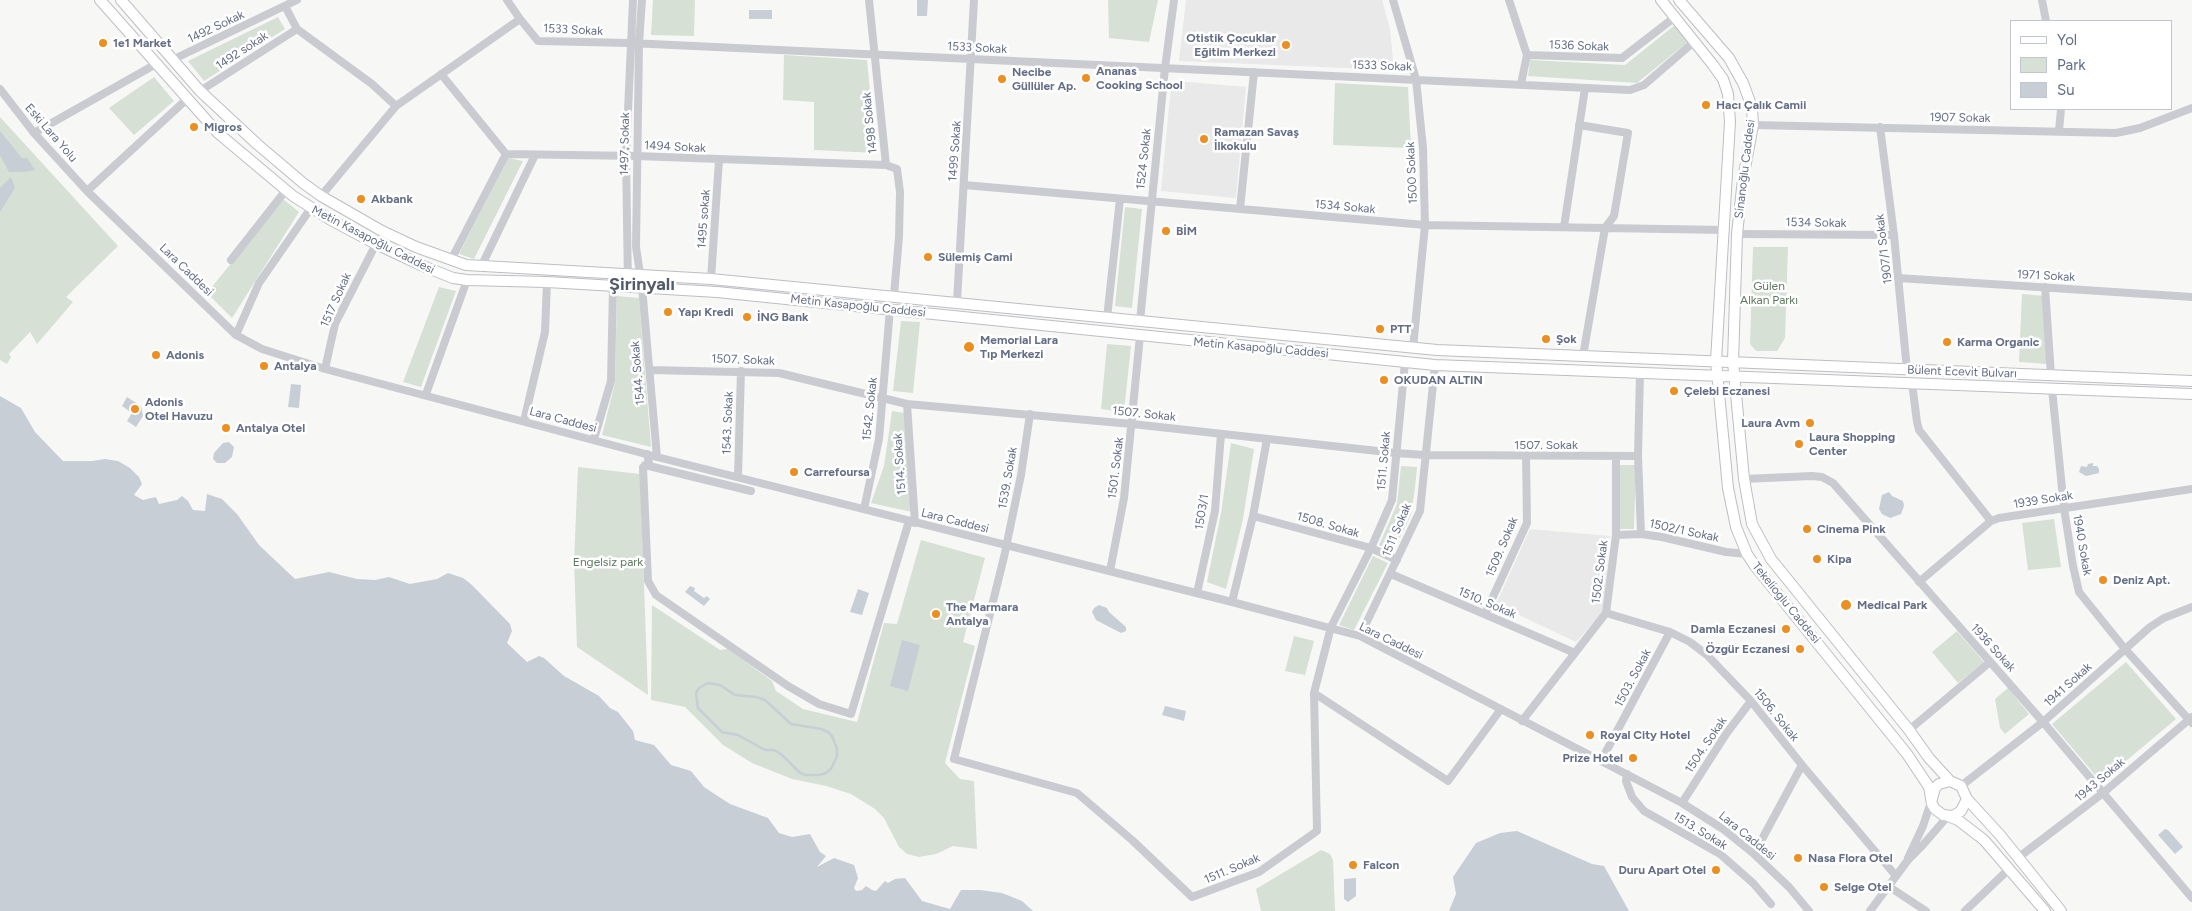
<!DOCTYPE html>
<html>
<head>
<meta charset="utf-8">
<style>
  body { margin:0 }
  #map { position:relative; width:2192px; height:911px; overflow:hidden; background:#f7f8f5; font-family:Figtree,sans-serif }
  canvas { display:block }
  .legend { position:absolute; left:2010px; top:20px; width:162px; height:90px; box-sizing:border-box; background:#fff; border:1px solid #c1c5cf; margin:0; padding:6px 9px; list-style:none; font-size:15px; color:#656e87 }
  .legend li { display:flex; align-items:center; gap:10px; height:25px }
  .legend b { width:25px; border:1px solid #c1c5cf }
</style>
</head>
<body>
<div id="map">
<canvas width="2192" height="911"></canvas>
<ul class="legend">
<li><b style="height:6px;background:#fff"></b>Yol</li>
<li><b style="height:14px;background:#d6e0d5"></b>Park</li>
<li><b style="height:14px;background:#c7ced5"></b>Su</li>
</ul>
</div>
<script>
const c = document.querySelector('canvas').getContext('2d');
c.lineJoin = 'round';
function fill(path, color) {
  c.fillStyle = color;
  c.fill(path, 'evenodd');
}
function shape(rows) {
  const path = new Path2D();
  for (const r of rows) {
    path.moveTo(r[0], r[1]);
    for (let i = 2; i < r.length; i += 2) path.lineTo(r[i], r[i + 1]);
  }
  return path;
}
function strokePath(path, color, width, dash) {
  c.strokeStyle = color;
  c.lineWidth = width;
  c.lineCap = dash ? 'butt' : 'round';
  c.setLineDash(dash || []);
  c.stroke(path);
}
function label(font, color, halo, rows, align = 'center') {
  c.font = font + ' Figtree,sans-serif';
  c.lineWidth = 5;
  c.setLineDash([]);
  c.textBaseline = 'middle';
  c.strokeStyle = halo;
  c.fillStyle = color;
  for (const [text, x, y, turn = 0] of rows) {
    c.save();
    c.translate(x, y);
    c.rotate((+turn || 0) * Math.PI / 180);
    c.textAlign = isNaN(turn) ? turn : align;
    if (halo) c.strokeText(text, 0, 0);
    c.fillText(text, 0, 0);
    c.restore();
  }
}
const built = shape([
  [1186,0,1382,0,1390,29,1394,70,1179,61],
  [1175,81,1246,87,1236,198,1161,191,1171,86],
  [1530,529,1610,536,1603,612,1576,642,1496,604]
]);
const green = shape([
  [653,0,695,0,694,36,651,35],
  [1108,0,1158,0,1149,42,1109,38],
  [278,17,285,29,204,81,188,61],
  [1675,25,1689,41,1637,83,1528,76,1530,60,1625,65],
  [784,55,867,60,876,153,814,150,814,102,783,100],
  [154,77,174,101,134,135,109,108],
  [1335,83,1408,87,1411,148,1333,145],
  [0,117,118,246,66,297,73,302,37,344,30,332,9,354,11,357,7,364,0,360],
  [508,158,523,161,474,259,459,254],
  [283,199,299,212,232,318,207,293],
  [1125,207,1142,209,1132,308,1115,306],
  [1753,247,1788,247,1785,338,1777,351,1756,351,1750,344],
  [439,287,456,291,421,387,403,382],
  [2022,294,2045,296,2047,364,2019,362],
  [617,296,639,298,651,447,602,435,615,383],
  [901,321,920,322,913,393,893,391],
  [1107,344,1131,346,1124,412,1101,409],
  [892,411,905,413,912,512,871,503,884,466],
  [1231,443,1254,449,1243,519,1226,589,1207,582,1221,513],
  [1620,465,1636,465,1634,529,1618,529],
  [1401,466,1417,467,1415,488,1411,515,1393,552,1379,545,1397,504],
  [578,467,640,474,648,695,577,647,574,561],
  [2054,519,2061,567,2028,570,2022,523],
  [921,540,985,558,963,642,975,646,945,763,960,779,974,781,977,849,953,846,936,854,919,857,907,854,899,847,884,818,875,809,851,794,826,786,792,779,752,763,723,745,685,707,651,700,652,605,720,650,728,649,772,681,776,691,803,709,857,722,884,623,897,624],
  [1373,556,1388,563,1354,630,1339,625],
  [1957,631,1984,662,1958,683,1932,652],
  [1294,636,1314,641,1305,675,1285,671],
  [2126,662,2176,719,2101,782,2052,724],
  [2008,688,2029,714,2005,734,2000,728,1995,699],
  [1321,850,1330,854,1333,860,1335,911,1261,911,1256,889]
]);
const water = shape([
  [917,0,928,0,927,16,917,16],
  [749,10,772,10,772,19,749,19],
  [0,131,22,158,27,158,35,170,24,172,9,172,0,155],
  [11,177,15,188,0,212,0,188],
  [291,384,301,385,299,408,288,407],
  [0,396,21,408,35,432,63,461,92,461,105,459,118,461,130,468,139,477,142,484,134,495,143,500,156,497,159,504,177,500,182,496,188,501,193,510,205,511,207,494,222,499,237,514,259,545,295,579,329,572,357,579,375,580,389,577,410,584,437,579,448,573,463,578,472,585,510,624,512,631,507,643,527,662,539,656,544,658,564,676,599,696,610,708,618,712,633,731,635,740,654,745,671,765,691,771,704,787,730,804,768,818,779,833,792,837,810,834,820,852,826,856,817,867,834,858,854,865,858,878,854,888,856,891,862,890,866,886,872,890,876,891,885,881,888,883,895,879,905,878,922,901,950,909,961,890,980,890,1002,893,1022,901,1033,911,0,911],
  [127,397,141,406,143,416,136,427,127,421,132,413,122,406],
  [229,442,234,447,232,457,225,463,217,463,213,459,214,453,223,443],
  [2093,463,2093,466,2097,466,2099,469,2099,473,2086,476,2079,472,2081,466,2087,467,2088,464],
  [1889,492,1892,496,1903,501,1904,506,1901,514,1890,518,1882,514,1879,509,1882,495],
  [690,586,695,588,694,591,704,598,707,596,710,599,704,606,685,592],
  [858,589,869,593,862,615,850,612],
  [1099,605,1107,608,1109,612,1126,627,1126,631,1121,633,1096,620,1092,612,1094,608],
  [902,640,920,645,908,691,890,686],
  [1165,706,1186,711,1184,721,1162,715],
  [2165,829,2168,830,2183,847,2175,854,2158,835],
  [1517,831,1592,864,1604,866,1629,911,1449,911,1456,894,1453,877,1476,843,1500,833],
  [1356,878,1356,896,1348,902,1344,899,1344,879]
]);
const stream = shape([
  [708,683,720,685,735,695,756,697,765,700,791,724,821,729,828,732,832,736,837,749,837,756,831,769,826,773,819,775,805,775,799,772,781,754,774,750,765,750,738,735,722,732,698,708,696,693,699,688,708,683]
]);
const minor = shape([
  [507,0,520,19],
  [642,0,639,44,636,247,642,287,657,457],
  [869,0,886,165,897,169,900,192,899,237,894,295],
  [1393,0,1416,79,1423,148,1425,225,1413,348],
  [1509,0,1527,55,1521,84],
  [2042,0,2046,21],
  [285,6,297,29,372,84,396,106],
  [1527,55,1622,58,1675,17],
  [172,60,297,0],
  [441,74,506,154,636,156,886,165],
  [0,89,34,133,87,191,236,335,262,349,325,369,657,457,1232,602,1360,636,1682,803,1723,829,1754,854,1789,887,1809,911],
  [200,91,297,29],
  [1579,125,1628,133,1614,216,1605,228,1583,356],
  [1753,125,2116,133,2140,128,2192,108],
  [1880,127,1894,235,1907,370],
  [2059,131,2061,109],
  [34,133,156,64],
  [964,185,1425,225,1725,230],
  [87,191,187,99],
  [321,196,396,106,520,19,538,41,630,43,1630,90,1644,85,1695,41],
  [1240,209,1254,72],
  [1564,227,1585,88],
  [1737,234,1894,235],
  [231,260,286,190],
  [451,260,506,154],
  [481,267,535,155],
  [1898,278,2192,297],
  [711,279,719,160],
  [628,286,626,156,633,0],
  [2045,287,2051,375],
  [957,302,974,0],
  [1107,318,1120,199],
  [1140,321,1165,68,1174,0],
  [236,335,259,283,311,208],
  [325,369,335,324,376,244],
  [650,370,779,373,907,404,1132,424,1396,453,1425,455,1638,456],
  [1640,373,1638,456,1641,534],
  [1912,383,1917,422,1919,430,1991,521],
  [2052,389,2064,508,2073,566,2079,592,2125,649,2192,723],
  [426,394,467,280],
  [907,404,915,523],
  [1030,414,1021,475,1004,557,954,759,1077,793,1132,840,1192,897,1259,872,1317,831,1314,693,1331,627,1371,548,1392,500,1405,362],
  [524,421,545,332,547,282],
  [594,439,611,381,613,286],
  [647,454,649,463,643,467,648,581,656,595,788,686,819,704,851,714,909,521],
  [645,465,751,491],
  [738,476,741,371],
  [1744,479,1812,476,1822,477,1833,483,2043,722,2192,898],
  [864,509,879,439,890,309],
  [1253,516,1371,548,1397,560],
  [1616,535,1641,534,1662,537,1726,552,1747,554],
  [1110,571,1124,498,1140,336],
  [1391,574,1575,653],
  [1919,582,1991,521,1999,518,2192,489],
  [1197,593,1215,511,1221,434],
  [1232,602,1253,516,1267,439],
  [1606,613,1670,632,1690,642,1707,655,1751,701,1802,765,1896,876],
  [1485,614,1527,523,1526,456],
  [1360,636,1420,511,1435,365],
  [1314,693,1448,781,1501,709],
  [1522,721,1606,613,1616,535,1616,456],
  [1909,730,1990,662],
  [1601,761,1670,632],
  [1627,774,1626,781,1632,797,1644,811,1720,854,1753,883,1771,904],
  [1961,786,2043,722,2150,627,2164,618,2192,607],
  [1682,803,1726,734,1751,701],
  [1754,854,1802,765],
  [2019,857,2103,793,2192,717],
  [1908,858,1923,826,1932,799],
  [1888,886,1926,911],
  [1870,911,1908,860,1922,846,1948,816],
  [1965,911,2009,869]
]);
const major = shape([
  [100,0,218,133,293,196,331,220,376,244,423,266,453,278,467,280,547,282,717,292,1435,365,2192,394],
  [121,0,200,91,257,144,303,183,321,196,382,231,416,247,466,265,711,279,1437,350,2192,381],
  [1661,0,1713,65,1723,79,1728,94,1730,122,1716,361,1728,488,1736,527,1747,554,1755,566,1907,754,1929,787,1932,804,1935,809,1943,815,1953,816,1961,811,1967,799,1961,786,1950,781,1939,784,1935,788,1932,799],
  [1679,0,1729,58,1743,83,1752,107,1753,125,1743,179,1737,234,1733,362,1744,479,1752,524,1771,559,1909,730,1929,758,1950,781],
  [1967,799,2000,835,2061,911],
  [1948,816,1958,820,1984,840,2045,911]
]);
const markers = [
  [103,43,5,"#ec8e20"],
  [1286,45,5,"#ec8e20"],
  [1086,78,5,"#ec8e20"],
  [1002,79,5,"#ec8e20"],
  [1706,105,5,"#ec8e20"],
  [194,127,5,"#ec8e20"],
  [1204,139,5,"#ec8e20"],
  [361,199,5,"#ec8e20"],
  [1166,231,5,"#ec8e20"],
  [928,257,5,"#ec8e20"],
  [668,312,5,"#ec8e20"],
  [747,317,5,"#ec8e20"],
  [1380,329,5,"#ec8e20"],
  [1546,339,5,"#ec8e20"],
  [1947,342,5,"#ec8e20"],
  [969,347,6,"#ec8e20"],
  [156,355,5,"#ec8e20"],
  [264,366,5,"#ec8e20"],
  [1384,380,5,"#ec8e20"],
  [1674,391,5,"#ec8e20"],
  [135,409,5,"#ec8e20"],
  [1810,423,5,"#ec8e20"],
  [226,428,5,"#ec8e20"],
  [1799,444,5,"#ec8e20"],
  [794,472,5,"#ec8e20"],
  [1807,529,5,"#ec8e20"],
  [1817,559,5,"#ec8e20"],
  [2103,580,5,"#ec8e20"],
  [1846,605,6,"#ec8e20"],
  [936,614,5,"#ec8e20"],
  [1786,629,5,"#ec8e20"],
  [1800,649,5,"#ec8e20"],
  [1590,735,5,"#ec8e20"],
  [1633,758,5,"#ec8e20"],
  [1798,858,5,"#ec8e20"],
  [1353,865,5,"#ec8e20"],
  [1716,870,5,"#ec8e20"],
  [1824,887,5,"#ec8e20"]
];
const streetNames = [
  ["1492 Sokak",216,27,-25],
  ["1533 Sokak",573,30,3],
  ["1536 Sokak",1579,46,2],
  ["1533 Sokak",977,48,3],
  ["1492 sokak",242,51,-33],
  ["1533 Sokak",1382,66,2],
  ["1907 Sokak",1960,118,1],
  ["1498 Sokak",870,123,-96],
  ["Eski Lara Yolu",51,133,49],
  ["1497. Sokak",625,144,-89],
  ["1494 Sokak",675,147,3],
  ["1499 Sokak",955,151,-86],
  ["1524 Sokak",1144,159,-84],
  ["Si̇nanoğlu Caddesi",1745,169,-83],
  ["1500 Sokak",1412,173,-93],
  ["1534 Sokak",1345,207,5],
  ["1495 sokak",704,219,-86],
  ["1534 Sokak",1816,223,1],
  ["Metin Kasapoğlu Caddesi",373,240,27],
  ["1907/1 Sokak",1884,249,-97],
  ["Lara Caddesi",186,270,44],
  ["1971 Sokak",2046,276,3],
  ["1517 Sokak",336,300,-66],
  ["Metin Kasapoğlu Caddesi",858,306,6],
  ["Metin Kasapoğlu Caddesi",1261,348,5],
  ["1507. Sokak",743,360,2],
  ["Bülent Ecevit Bulvarı",1962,372,2],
  ["1544. Sokak",638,373,-95],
  ["1542. Sokak",870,409,-84],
  ["1507. Sokak",1144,414,6],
  ["Lara Caddesi",563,420,15],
  ["1543. Sokak",728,423,-88],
  ["1507. Sokak",1546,445],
  ["1511. Sokak",1384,461,-85],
  ["1514. Sokak",900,464,-94],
  ["1501. Sokak",1116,468,-83],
  ["1539. Sokak",1008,478,-80],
  ["1939 Sokak",2043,500,-9],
  ["1503/1",1202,512,-81],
  ["Lara Caddesi",955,521,14],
  ["1508. Sokak",1328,525,16],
  ["1511 Sokak",1397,530,-67],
  ["1502/1 Sokak",1684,531,12],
  ["1940 Sokak",2082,545,80],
  ["1509. Sokak",1502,547,-67],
  ["1502. Sokak",1600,572,-83],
  ["1510. Sokak",1487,603,23],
  ["Tekelioglu Caddesi",1786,603,51],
  ["Lara Caddesi",1391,641,26],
  ["1936 Sokak",1993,648,48],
  ["1503. Sokak",1633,678,-62],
  ["1941 Sokak",2068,685,-42],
  ["1506. Sokak",1776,715,51],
  ["1504. Sokak",1706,745,-56],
  ["1943 Sokak",2100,780,-40],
  ["1513. Sokak",1700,831,31],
  ["Lara Caddesi",1747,836,39],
  ["1511. Sokak",1232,869,-23]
];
const poiNames = [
  ["Otistik Çocuklar",1276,38,"right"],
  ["Eğitim Merkezi",1276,52,"right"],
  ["1e1 Market",113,43],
  ["Ananas",1096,71],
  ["Cooking School",1096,85],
  ["Necibe",1012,72],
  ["Güllüler Ap.",1012,86],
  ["Hacı Çalık Camii",1716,105],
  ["Migros",204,127],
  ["Ramazan Savaş",1214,132],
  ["İlkokulu",1214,146],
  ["Akbank",371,199],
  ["BİM",1176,231],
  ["Sülemiş Cami",938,257],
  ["Yapı Kredi",678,312],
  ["İNG Bank",757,317],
  ["PTT",1390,329],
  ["Şok",1556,339],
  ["Memorial Lara",980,340],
  ["Tıp Merkezi",980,354],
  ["Karma Organic",1957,342],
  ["Adonis",166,355],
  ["Antalya",274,366],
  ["OKUDAN ALTIN",1394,380],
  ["Çelebi Eczanesi",1684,391],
  ["Adonis",145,402],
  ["Otel Havuzu",145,416],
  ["Laura Avm",1800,423,"right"],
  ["Antalya Otel",236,428],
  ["Laura Shopping",1809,437],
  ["Center",1809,451],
  ["Carrefoursa",804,472],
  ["Cinema Pink",1817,529],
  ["Kipa",1827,559],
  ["Deniz Apt.",2113,580],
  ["Medical Park",1857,605],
  ["The Marmara",946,607],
  ["Antalya",946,621],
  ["Damla Eczanesi",1776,629,"right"],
  ["Özgür Eczanesi",1790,649,"right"],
  ["Royal City Hotel",1600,735],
  ["Prize Hotel",1623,758,"right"],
  ["Nasa Flora Otel",1808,858],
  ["Falcon",1363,865],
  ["Duru Apart Otel",1706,870,"right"],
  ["Selge Otel",1834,887]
];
const parkNames = [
  ["Gülen",1769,286],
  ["Alkan Parkı",1769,300],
  ["Engelsiz park",608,562]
];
const districtNames = [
  ["Şirinyalı",642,285]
];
fill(built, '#e8e9e8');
fill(green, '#d6e0d5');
fill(water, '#c7ced5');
strokePath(stream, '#c7ced5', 2.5);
strokePath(major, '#bcbec3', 12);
strokePath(minor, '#cacbd0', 8);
strokePath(major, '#fff', 10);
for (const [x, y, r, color] of markers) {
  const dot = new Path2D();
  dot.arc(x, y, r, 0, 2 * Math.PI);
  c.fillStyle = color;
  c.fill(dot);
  strokePath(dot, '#fff', 2);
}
label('12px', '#656e87', '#fff', streetNames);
label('bold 12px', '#656e87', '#fff', poiNames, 'left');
label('12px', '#607963', '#fff', parkNames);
label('bold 18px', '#535a6c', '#fff', districtNames);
</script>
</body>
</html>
